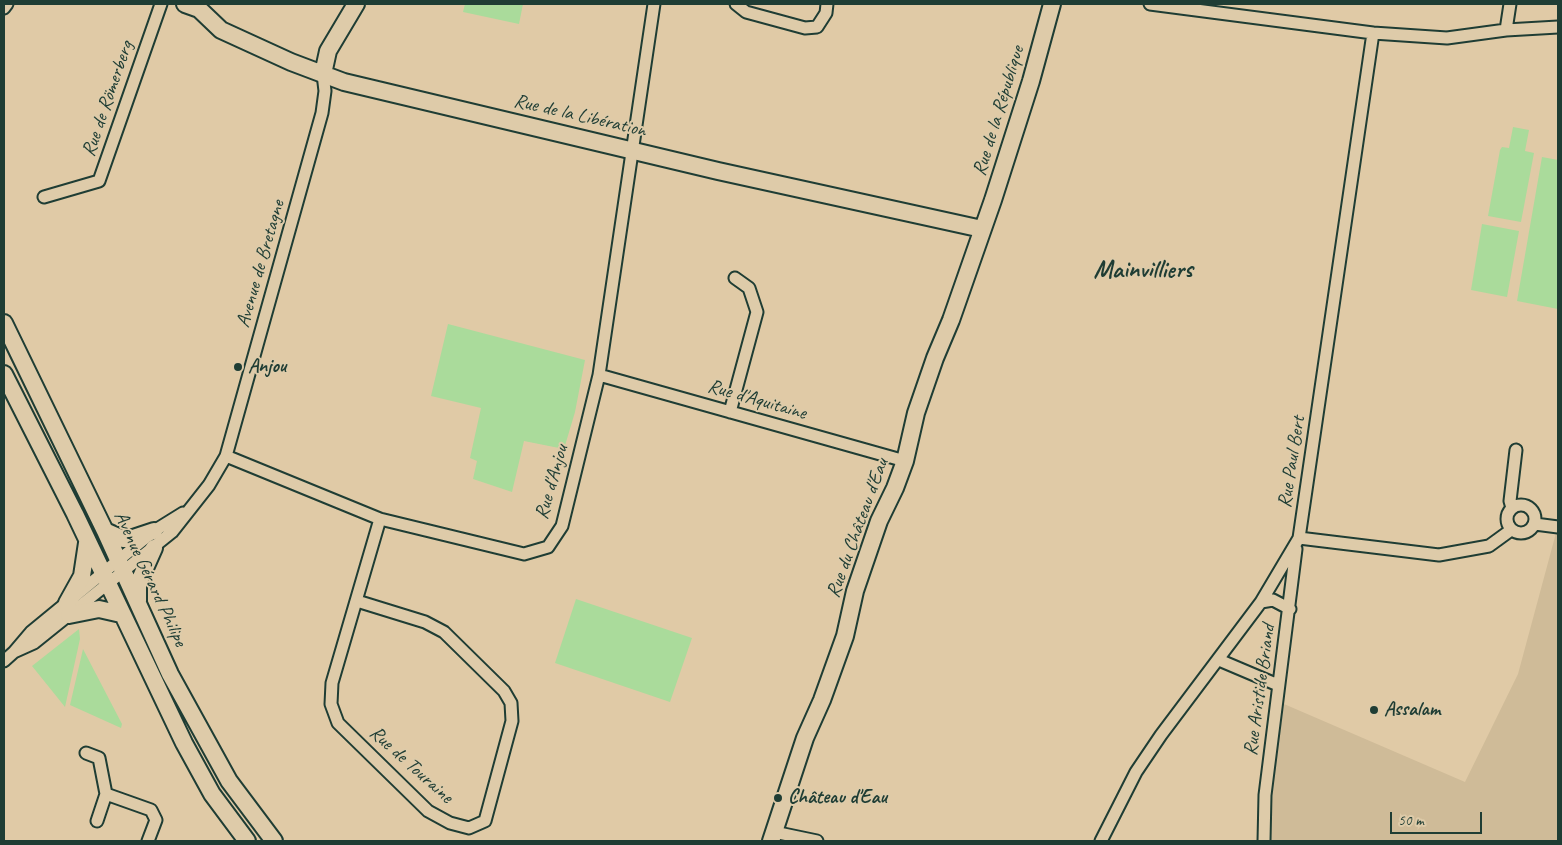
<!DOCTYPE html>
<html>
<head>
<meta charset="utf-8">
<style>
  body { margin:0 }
  #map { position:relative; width:1562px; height:845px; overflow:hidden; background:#e0caa6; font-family:Caveat,sans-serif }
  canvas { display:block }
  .frame { position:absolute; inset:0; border:5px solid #1f3d34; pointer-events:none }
  .scale { position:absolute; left:1390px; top:812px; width:92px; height:22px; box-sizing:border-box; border:2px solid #1f3d34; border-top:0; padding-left:6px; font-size:15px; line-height:18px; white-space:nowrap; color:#1f3d34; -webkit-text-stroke:4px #decba9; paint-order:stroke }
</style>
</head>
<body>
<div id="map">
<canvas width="1562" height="845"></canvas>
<div class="frame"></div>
<div class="scale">50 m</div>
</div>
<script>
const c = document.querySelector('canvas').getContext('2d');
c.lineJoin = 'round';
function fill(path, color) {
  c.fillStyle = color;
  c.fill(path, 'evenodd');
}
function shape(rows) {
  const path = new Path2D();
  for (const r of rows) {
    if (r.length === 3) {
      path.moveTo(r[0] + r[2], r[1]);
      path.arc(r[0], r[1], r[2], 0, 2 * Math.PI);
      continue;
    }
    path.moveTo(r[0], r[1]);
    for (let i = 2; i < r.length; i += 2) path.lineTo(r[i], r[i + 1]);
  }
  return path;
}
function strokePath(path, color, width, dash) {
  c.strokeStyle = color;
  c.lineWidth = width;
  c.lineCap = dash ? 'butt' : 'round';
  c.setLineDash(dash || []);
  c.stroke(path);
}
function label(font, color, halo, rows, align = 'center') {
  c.font = font + ' Caveat,sans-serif';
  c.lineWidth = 4;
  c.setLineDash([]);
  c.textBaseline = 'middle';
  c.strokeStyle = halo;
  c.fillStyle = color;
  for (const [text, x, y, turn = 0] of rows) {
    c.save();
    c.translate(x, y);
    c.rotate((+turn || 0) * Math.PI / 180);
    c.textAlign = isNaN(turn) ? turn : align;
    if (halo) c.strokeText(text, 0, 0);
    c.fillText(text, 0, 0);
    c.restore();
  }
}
const built = shape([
  [1556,533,1558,533,1558,841,1271,841,1270,801,1284,704,1465,782,1518,674]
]);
const green = shape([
  [465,4,523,4,519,24,463,12],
  [1513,127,1529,130,1525,151,1534,153,1521,222,1488,216,1500,150,1502,147,1509,148],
  [1542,157,1558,160,1558,309,1517,301],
  [1482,224,1519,231,1507,297,1471,290],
  [448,324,585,360,575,412,564,449,524,441,512,492,473,479,477,461,470,458,481,408,431,396],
  [576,599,692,638,670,702,555,663],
  [79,629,80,639,65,707,32,666],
  [83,649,122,724,121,728,70,705]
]);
const street = shape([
  [736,4,746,12,805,28,817,27,826,13,827,4],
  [1150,4,1373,33,1447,38,1506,30,1558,27],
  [4,8,7,4],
  [1506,30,1510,4],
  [44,197,99,181,161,4],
  [599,375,905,461],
  [730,412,757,312,749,288,735,278],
  [226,456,380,519,524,554,548,547,562,526,599,375,654,4],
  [1521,519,14],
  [1512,508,1510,501,1516,450],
  [1535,524,1558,527],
  [1299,538,1439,555,1489,546,1511,530],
  [357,601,425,622,444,632,504,691,511,703,512,721,485,821,469,828,450,823,428,811,338,723,331,704,332,683,380,519],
  [1261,602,1273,600,1290,609],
  [14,652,34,643,172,532,209,485,226,456,322,113,325,91,323,74],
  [1219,660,1278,685],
  [4,661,14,652,31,632,154,531,183,513],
  [86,753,99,758,106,794,97,821],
  [106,794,151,810,156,820,148,841],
  [774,832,817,841],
  [1101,841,1136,772,1161,735,1261,602,1299,538,1373,33],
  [1264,841,1265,795,1296,549]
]);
const secondary = shape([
  [185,4,199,9,221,30,291,62,344,82,718,171,982,229],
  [323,74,328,51,356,4],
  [4,323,105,531,170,674,229,781,274,841],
  [4,374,75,514,184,743,212,794,247,841],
  [105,531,123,539,130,539,154,531],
  [138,601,138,584,154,548],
  [67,603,82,576,87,543],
  [69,615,99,609,121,614],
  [771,841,805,738,822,700,845,636,855,591,879,521,895,488,905,461,916,413,935,358,951,320,993,200,1031,81,1052,4]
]);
const markers = [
  [238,367,5,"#1f3d34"],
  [1374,710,5,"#1f3d34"],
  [778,798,5,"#1f3d34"]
];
const streetNames = [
  ["Rue de Römerberg",108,99,-71],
  ["Rue de la République",999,111,-73],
  ["Rue de la Libération",580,116,13],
  ["Avenue de Bretagne",261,264,-74],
  ["Rue d'Aquitaine",757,400,16],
  ["Rue Paul Bert",1292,462,-81],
  ["Rue d'Anjou",552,482,-74],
  ["Rue du Château d'Eau",858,528,-70],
  ["Avenue Gérard Philipe",150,579,65],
  ["Rue Aristide Briand",1260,690,-82],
  ["Rue de Touraine",411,765,42]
];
const poiNames = [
  ["Anjou",248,367],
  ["Assalam",1384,710],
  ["Château d'Eau",788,798]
];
const districtNames = [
  ["Mainvilliers",1143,270]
];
fill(built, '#cfbb98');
fill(green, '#aadb9b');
strokePath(street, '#1f3d34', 15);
strokePath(secondary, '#1f3d34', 20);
strokePath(street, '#decba9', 11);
strokePath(secondary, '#decba9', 16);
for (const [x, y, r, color] of markers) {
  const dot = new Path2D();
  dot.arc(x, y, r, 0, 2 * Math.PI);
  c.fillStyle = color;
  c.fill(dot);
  strokePath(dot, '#decba9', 2);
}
label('20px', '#1f3d34', '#decba9', streetNames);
label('bold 20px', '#1f3d34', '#decba9', poiNames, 'left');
label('bold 25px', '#1f3d34', '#decba9', districtNames);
</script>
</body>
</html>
